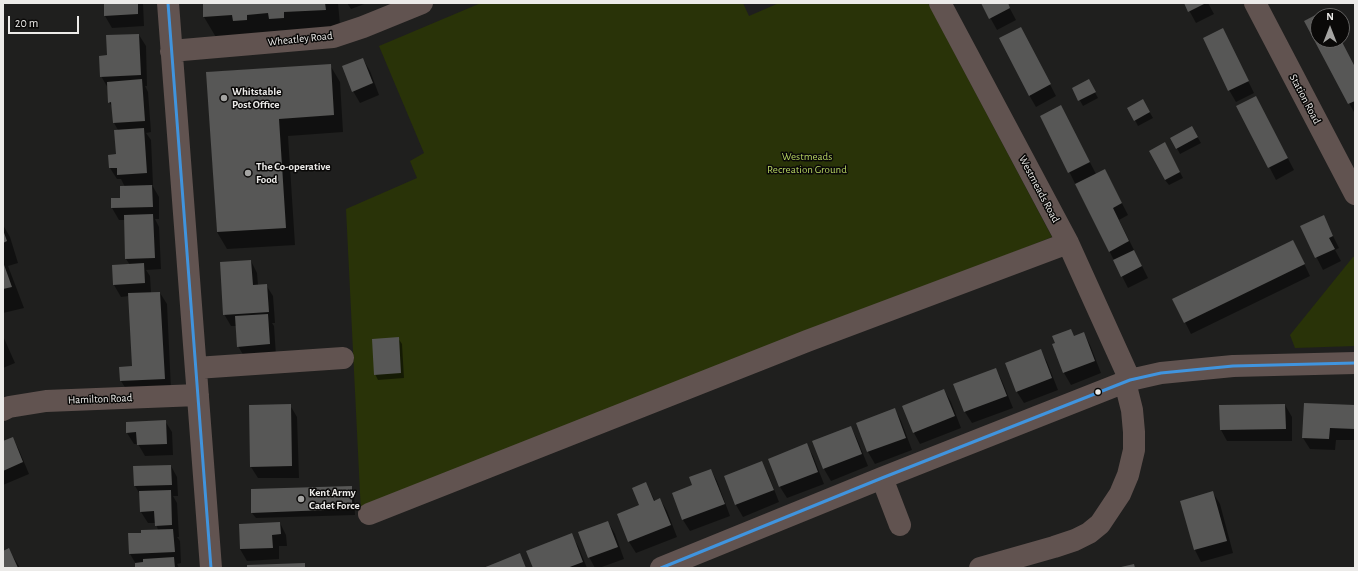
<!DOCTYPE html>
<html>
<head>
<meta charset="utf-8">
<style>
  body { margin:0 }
  #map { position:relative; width:1358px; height:571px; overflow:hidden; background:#1f1f1e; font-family:"Alegreya Sans",sans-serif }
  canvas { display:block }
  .frame { position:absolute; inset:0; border:4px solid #ecebe9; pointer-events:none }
  .north { position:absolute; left:1310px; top:8px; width:40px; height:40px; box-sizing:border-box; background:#0a0908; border:1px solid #646362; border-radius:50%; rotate:0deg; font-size:11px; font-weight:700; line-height:16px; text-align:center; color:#ecebe9 }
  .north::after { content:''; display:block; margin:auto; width:14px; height:18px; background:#a4a4a2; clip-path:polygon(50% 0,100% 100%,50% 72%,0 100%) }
  .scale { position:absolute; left:8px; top:16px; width:71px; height:18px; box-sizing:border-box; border:2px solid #ecebe9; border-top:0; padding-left:5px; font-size:12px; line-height:14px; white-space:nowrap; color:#ecebe9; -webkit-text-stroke:3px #0a0908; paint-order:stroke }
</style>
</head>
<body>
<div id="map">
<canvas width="1358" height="571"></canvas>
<div class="frame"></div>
<div class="north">N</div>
<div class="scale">20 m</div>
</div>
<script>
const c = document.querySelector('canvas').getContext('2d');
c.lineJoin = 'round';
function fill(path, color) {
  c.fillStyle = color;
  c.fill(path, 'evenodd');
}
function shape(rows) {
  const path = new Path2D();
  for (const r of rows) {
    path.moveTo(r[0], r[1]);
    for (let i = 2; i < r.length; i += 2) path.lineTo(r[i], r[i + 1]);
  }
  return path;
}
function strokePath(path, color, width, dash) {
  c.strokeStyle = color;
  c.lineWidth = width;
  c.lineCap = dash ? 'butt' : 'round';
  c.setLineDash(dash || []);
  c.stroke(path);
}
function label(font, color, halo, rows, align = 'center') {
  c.font = font + ' "Alegreya Sans",sans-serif';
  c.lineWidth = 3;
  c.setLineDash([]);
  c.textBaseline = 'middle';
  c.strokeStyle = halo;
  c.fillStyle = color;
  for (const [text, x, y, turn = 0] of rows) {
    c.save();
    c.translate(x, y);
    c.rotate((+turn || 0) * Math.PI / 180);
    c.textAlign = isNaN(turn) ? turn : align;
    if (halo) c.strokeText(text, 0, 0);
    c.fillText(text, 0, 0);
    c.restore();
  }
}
const green = shape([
  [481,3,743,3,749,16,779,3,928,3,1052,237,361,513,346,209,417,178,410,161,424,153,379,46],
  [1353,257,1355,257,1355,346,1295,348,1290,335]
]);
const shadow = shape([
  [105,3,143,3,144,26,112,28,105,16],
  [204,3,338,3,341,36,220,44,204,17],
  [347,3,367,3,351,9],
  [982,3,1007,3,1016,20,997,30],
  [1185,3,1208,3,1214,14,1196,23],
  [1324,11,1327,16,1318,16,1318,40,1340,40,1355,68,1355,114,1305,21],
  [1223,30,1254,93,1236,102,1229,90],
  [139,35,146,46,147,86,145,86,148,92,151,132,146,133,151,140,153,185,152,185,159,197,159,219,155,219,159,227,161,269,146,270,150,276,151,293,160,293,167,304,171,390,128,392,121,381,133,367,129,296,121,297,114,285,113,266,130,265,126,259,125,220,119,220,112,208,121,199,125,187,121,179,117,179,110,168,117,155,118,130,114,123,113,108,109,102,108,88,101,76,108,56],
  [1027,40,1056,96,1036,107,1029,95],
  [363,59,370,71,379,95,360,103,353,91],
  [330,65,340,82,343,132,288,136,295,245,227,249,217,232,207,72],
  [1088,80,1098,98,1083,106,1073,88],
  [1143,101,1153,118,1138,126,1129,108],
  [1238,106,1262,109,1294,170,1276,180],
  [1041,116,1067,118,1096,174,1111,182,1128,215,1119,220,1148,278,1128,288],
  [1192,128,1201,143,1180,154,1172,139],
  [1168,149,1183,178,1169,185,1165,180],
  [1323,216,1339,248,1335,250,1341,261,1323,270,1301,227],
  [3,225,10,237,18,263,8,266,24,308,3,313],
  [1299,253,1310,276,1191,334,1185,322],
  [251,261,257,273,258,285,266,285,273,296,275,323,272,323,274,326,276,356,245,358,238,346,236,326,231,326,224,314],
  [1071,330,1074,337,1084,333,1090,345,1101,373,1071,385,1064,373,1053,345],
  [3,336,15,363,3,368],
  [398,338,402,344,404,378,378,380,375,374],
  [1041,351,1047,362,1058,390,1024,403,1017,392],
  [996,369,1002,381,1013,408,972,423,965,412],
  [944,390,951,402,961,428,920,444,914,433],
  [290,405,297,417,299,478,258,478,251,467],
  [1285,405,1292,417,1292,441,1227,441,1221,430],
  [1355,406,1355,440,1336,440,1335,450,1310,449,1303,438],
  [895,409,901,421,912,450,875,464,868,452,857,424],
  [165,421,172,432,173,455,145,456,138,444,134,444,127,433],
  [851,427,857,439,868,466,831,481,824,469,814,442],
  [13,438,19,450,29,474,3,485,3,442],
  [807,445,813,456,824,484,787,498,780,487,769,459],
  [762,463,768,474,779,502,743,517,736,505,725,477],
  [171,466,177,477,178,496,173,496,177,503,179,537,177,537,180,541,181,563,177,564,179,568,136,568,136,564,130,554,142,534,158,530,156,523,148,523,141,512,141,496,135,486],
  [711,470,717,481,730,516,690,531,683,520],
  [646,483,655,501,660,499,667,511,677,537,636,553,629,542,618,515,641,506],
  [351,487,354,493,355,515,256,518,252,513],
  [1213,493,1220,504,1233,553,1201,562,1195,550,1181,501],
  [608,522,615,534,624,559,599,568,595,568,589,557],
  [280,523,286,535,287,546,279,546,279,559,247,561,240,549],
  [571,535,578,546,587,568,534,568],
  [9,550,19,566,19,568,3,568,3,552]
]);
const building = shape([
  [104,3,138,3,138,14,104,16],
  [203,3,325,3,326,10,284,12,284,18,269,19,268,13,247,15,247,20,233,21,232,15,203,17],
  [981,3,1008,3,1010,8,989,19],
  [1184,3,1206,3,1188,12],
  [1325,10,1328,16,1318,16,1318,40,1341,40,1355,67,1355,101,1348,104,1304,21],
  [1021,27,1051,84,1029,96,999,38],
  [1223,28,1249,81,1228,91,1203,38],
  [139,34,141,75,100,77,99,56,107,55,106,35],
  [363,58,373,83,352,92,342,66],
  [331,64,334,115,279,119,286,228,217,232,206,72],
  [142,79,145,121,113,123,111,102,108,103,107,82],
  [1089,79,1096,92,1078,101,1072,88],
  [1256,96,1288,158,1268,168,1236,106],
  [1143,99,1150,112,1134,121,1127,108],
  [1061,105,1090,162,1068,173,1040,116],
  [1192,126,1198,137,1176,149,1170,138],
  [144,128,147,173,117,175,117,168,109,168,108,155,116,154,114,130],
  [1165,142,1180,172,1165,180,1149,151],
  [1105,169,1122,203,1113,208,1129,241,1109,252,1075,184],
  [152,185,153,207,111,208,111,198,120,198,120,186],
  [153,214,155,258,125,259,124,215],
  [1324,215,1333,236,1329,238,1335,249,1315,258,1300,226],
  [3,230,7,241,3,243],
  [1293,240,1305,264,1184,323,1172,299],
  [1134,250,1142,266,1121,277,1113,260],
  [251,260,253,285,267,284,269,312,223,315,220,262],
  [3,262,12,287,3,289],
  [144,263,145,283,113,285,112,265],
  [160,292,165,379,120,381,119,367,132,366,128,293],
  [268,314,270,344,237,347,235,316],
  [1071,329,1074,336,1084,332,1095,361,1063,373,1052,344,1055,343,1052,336],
  [399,337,401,373,374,375,372,339],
  [1041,349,1052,378,1016,392,1005,363],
  [996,368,1007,396,964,412,953,384],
  [944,389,955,416,913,433,902,406],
  [1304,403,1355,405,1355,429,1330,428,1329,439,1302,438],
  [291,404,292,466,250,467,249,405],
  [1285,404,1286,429,1220,430,1219,405],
  [895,408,906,438,867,452,856,423],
  [166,420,167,444,137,445,136,432,126,433,126,422],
  [851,426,862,454,823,469,812,441],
  [13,437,23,462,3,471,3,441],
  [807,443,818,472,779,487,768,459],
  [762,461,774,490,735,505,724,476],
  [171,465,172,485,134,486,133,466],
  [711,469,725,504,682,520,672,493,692,485,689,477],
  [646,482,654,501,660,498,671,525,628,542,617,514,639,505,632,488],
  [352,486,352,509,251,513,251,489],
  [171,490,172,525,155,526,154,511,140,512,139,491],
  [1213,491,1227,541,1194,550,1180,501],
  [608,521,618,547,588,558,578,532],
  [280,522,281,534,272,535,273,548,240,549,239,524],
  [173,529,175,552,129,554,128,533,141,533,141,530],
  [572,533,583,562,567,568,533,568,526,551],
  [9,548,18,568,3,568,3,551],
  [520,553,526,568,483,568,498,562],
  [174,557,175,568,135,568,135,563,143,562,143,559],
  [305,563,305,568,247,568,247,565],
  [1134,564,1135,568,1121,568,1121,567]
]);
const minor = shape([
  [168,3,211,568],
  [940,3,1068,243,1130,380],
  [1255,3,1355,194],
  [171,51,333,37,363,27,422,3],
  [196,368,343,358],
  [3,410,9,407,46,401,198,395],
  [882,478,900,525],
  [369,514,807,341,1068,243],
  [661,568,882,478,1130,380,1161,373,1233,366,1355,363],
  [980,568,1054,547,1075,540,1089,533,1100,524,1120,494,1128,475,1134,450,1134,432,1132,410,1125,382]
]);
const bus1 = shape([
  [168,3,211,568],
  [661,568,882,478,1130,380,1161,373,1233,366,1355,363]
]);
const markers = [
  [224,98,4,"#a4a4a2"],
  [248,173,4,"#a4a4a2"],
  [1098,392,3.5,"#ecebe9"],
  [301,499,4,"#a4a4a2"]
];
const streetNames = [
  ["Wheatley Road",300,39,-6],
  ["Station Road",1305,99,62],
  ["Westmeads Road",1039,189,62],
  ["Hamilton Road",100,399,-2]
];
const poiNames = [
  ["Whitstable",232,92],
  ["Post Office",232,105],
  ["The Co-operative",256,167],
  ["Food",256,180],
  ["Kent Army",309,493],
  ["Cadet Force",309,506]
];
const parkNames = [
  ["Westmeads",807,157],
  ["Recreation Ground",807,170]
];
fill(green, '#293308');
fill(shadow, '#0007');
fill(building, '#575756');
strokePath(minor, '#615350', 22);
strokePath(bus1, '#4094de', 3);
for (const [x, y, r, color] of markers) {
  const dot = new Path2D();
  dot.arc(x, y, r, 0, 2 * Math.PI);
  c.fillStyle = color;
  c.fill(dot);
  strokePath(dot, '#0a0908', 1.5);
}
label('11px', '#ecebe9', '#0a0908', streetNames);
label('bold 11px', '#ecebe9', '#0a0908', poiNames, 'left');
label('11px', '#b6d362', '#0a0908', parkNames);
</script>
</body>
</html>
